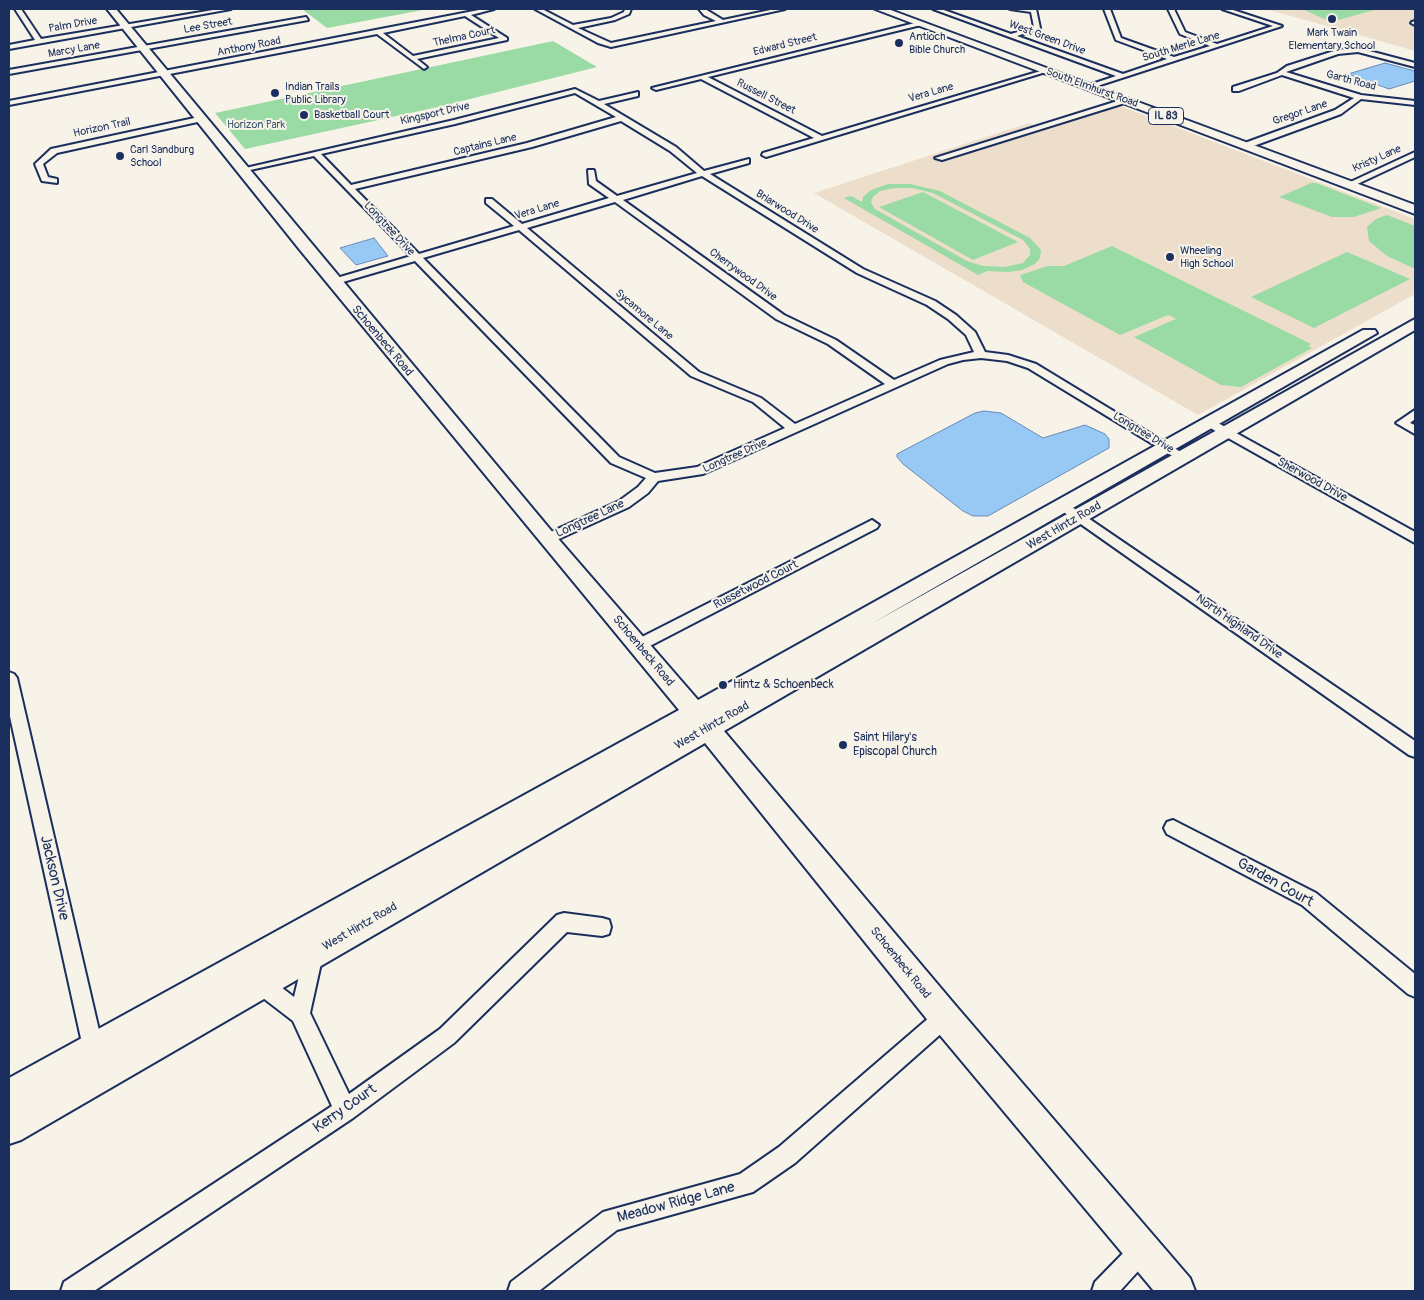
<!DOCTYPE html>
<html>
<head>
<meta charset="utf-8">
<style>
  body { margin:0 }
  #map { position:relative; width:1424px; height:1300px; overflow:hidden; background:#f7f3e8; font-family:Pangolin,sans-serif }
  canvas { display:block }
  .frame { position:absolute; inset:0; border:10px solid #1b2f5e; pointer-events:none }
</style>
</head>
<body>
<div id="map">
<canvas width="1424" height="1300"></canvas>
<div class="frame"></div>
</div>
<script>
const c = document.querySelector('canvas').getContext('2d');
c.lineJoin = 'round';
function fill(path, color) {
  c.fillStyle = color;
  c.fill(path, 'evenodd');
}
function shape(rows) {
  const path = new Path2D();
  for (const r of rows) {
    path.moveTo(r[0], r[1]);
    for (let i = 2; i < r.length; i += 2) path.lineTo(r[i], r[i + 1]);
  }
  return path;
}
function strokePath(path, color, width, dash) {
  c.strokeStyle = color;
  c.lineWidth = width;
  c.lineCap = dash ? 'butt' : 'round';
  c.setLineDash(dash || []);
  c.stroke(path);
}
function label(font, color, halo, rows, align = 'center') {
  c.font = font + ' Pangolin,sans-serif';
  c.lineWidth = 4;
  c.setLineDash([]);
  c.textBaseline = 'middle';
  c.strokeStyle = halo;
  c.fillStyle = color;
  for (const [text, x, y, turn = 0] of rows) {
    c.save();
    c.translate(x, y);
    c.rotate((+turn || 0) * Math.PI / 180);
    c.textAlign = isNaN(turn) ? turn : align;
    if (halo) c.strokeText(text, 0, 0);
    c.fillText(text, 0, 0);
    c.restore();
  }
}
const built = shape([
  [1265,9,1415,9,1415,51,1335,28],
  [1110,102,1415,219,1415,294,1198,415,814,193,1029,123,1036,126]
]);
const green = shape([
  [302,9,428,9,327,28],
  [1302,9,1378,9,1331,22],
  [553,41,597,67,438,107,245,149,215,113],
  [1311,183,1316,183,1381,208,1354,217,1332,217,1279,197],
  [888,184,910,184,940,191,1030,238,1041,250,1040,258,1035,264,1022,270,1009,272,987,271,978,275,844,198,851,196,862,202,863,197,871,190],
  [895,188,912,188,933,193,1023,240,1030,249,1030,255,1023,263,1005,267,983,266,967,261,875,209,871,203,873,197,880,191],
  [923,192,1018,242,973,260,879,207],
  [1387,215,1415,226,1415,269,1387,256,1369,241,1367,227,1376,219],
  [1112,246,1311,344,1308,346,1312,348,1241,387,1221,385,1134,337,1176,319,1168,315,1120,335,1023,282,1020,275,1048,266,1064,266],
  [1347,252,1410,279,1314,328,1251,297]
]);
const water = shape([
  [1385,63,1415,71,1415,81,1389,89,1348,74,1385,63],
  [374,238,388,256,356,265,340,248,374,238],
  [984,411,1001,413,1043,438,1085,425,1105,434,1109,439,1109,448,988,516,973,516,963,511,903,464,897,457,897,454,975,413,984,411]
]);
const minor = shape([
  [15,9,21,9,41,39,219,9,231,9,9,49,9,45,35,40,15,9],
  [484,9,494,9,471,15,507,38,507,40,417,59,427,67,424,69,377,34,9,105,9,101,484,9],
  [465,16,499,38,413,56,383,33,465,16],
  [535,9,542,9,573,25,611,18,624,12,625,9,631,9,629,14,615,20,578,28,611,43,716,21,704,15,699,9,705,9,723,20,775,9,785,9,611,47,598,43,535,9],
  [933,9,941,9,1011,34,1034,27,1031,12,1010,9,1036,9,1040,28,1017,36,1123,74,1167,59,1116,40,1104,9,1110,9,1121,38,1174,57,1210,46,1180,34,1168,9,1174,9,1185,32,1217,44,1273,26,1222,9,1230,9,1282,26,1088,89,1086,86,1116,76,933,9],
  [306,17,308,20,9,74,9,70,306,17],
  [1415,21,1415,25,1411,23,1412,22,1415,21],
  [919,22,921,25,708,77,822,136,1044,70,1049,71,766,157,762,155,763,153,814,138,701,79,656,90,652,88,919,22],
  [1358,48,1415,63,1415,67,1358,52,1338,54,1286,72,1361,95,1415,101,1415,105,1361,99,1341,114,1248,148,1242,148,1242,144,1335,110,1354,98,1282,75,1239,91,1233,91,1233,87,1277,73,1287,66,1337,50,1358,48],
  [575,89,599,101,638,92,638,96,604,104,676,147,704,171,749,159,749,163,710,174,863,269,935,301,956,315,975,332,985,352,1008,355,1036,364,1189,457,1187,460,1179,460,1028,368,1007,361,981,358,963,360,948,364,703,474,658,481,648,493,629,507,552,542,542,542,540,539,542,536,619,501,638,487,646,478,611,463,415,261,336,284,330,284,330,280,411,256,314,156,241,172,237,170,454,120,575,89],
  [575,93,616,117,527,143,351,185,321,154,455,124,575,93],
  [621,121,670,151,697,173,617,196,596,181,594,170,588,170,589,184,609,198,522,224,492,199,486,199,486,203,514,226,419,254,355,189,532,147,621,121],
  [702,176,857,273,927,305,948,319,966,335,974,352,940,360,894,380,836,340,784,315,623,200,702,176],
  [615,202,776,319,828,344,885,384,795,424,761,398,699,372,527,228,615,202],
  [519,230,691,376,753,402,785,428,697,467,655,473,619,457,423,258,519,230],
  [1124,99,1131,101,942,160,935,158,1124,99],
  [199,117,203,119,202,121,57,153,43,164,48,177,57,179,57,183,42,181,35,164,51,149,199,117],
  [1415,152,1415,157,1351,187,1344,185,1415,152],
  [1415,410,1415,419,1410,423,1415,425,1415,434,1396,423,1415,410],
  [1209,418,1415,532,1415,543,1205,425,1205,419,1209,418],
  [1063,501,1415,741,1415,757,1409,755,1058,508,1057,505,1058,502,1063,501],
  [872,520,879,525,877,528,644,649,634,649,632,645,634,641,872,520],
  [9,672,14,674,17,678,104,1052,101,1059,94,1062,87,1059,84,1052,9,712,9,672],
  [1173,820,1316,893,1415,974,1415,997,1408,994,1302,905,1167,834,1164,828,1167,822,1173,820],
  [564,913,602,918,609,920,611,927,609,934,602,936,567,932,454,1043,353,1118,94,1291,61,1291,64,1282,332,1106,293,1021,254,991,251,984,254,977,261,974,268,977,294,997,306,947,313,944,320,947,323,954,310,1013,349,1094,440,1029,557,915,564,913],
  [945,1007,952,1010,955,1017,952,1024,795,1163,753,1192,617,1230,539,1291,508,1291,511,1282,603,1212,740,1174,779,1147,938,1010,945,1007],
  [1142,1238,1150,1242,1154,1250,1150,1258,1120,1291,1092,1291,1095,1282,1134,1242,1142,1238]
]);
const secondary = shape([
  [107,9,116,9,554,534,698,700,1363,330,1375,330,1377,333,871,624,1415,319,1415,330,724,731,956,1006,1190,1278,1195,1291,1154,1291,934,1028,705,743,21,1140,9,1144,9,1078,679,710,300,250,107,9]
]);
const primary = shape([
  [875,9,888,9,1415,205,1415,214,875,9]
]);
const markers = [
  [1332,19,5,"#1b2f5e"],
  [899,43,5,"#1b2f5e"],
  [275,93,5,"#1b2f5e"],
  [304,115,5,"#1b2f5e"],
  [120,156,5,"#1b2f5e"],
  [1170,257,5,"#1b2f5e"],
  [723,685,5,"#1b2f5e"],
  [843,745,5,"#1b2f5e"]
];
const farStreetnames = [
  ["Palm Drive",73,25,-10],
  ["Lee Street",208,26,-10],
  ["Thelma Court",464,37,-12],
  ["West Green Drive",1047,38,20],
  ["Edward Street",785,45,-14],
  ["Anthony Road",249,47,-11],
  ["South Merle Lane",1181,47,-17],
  ["Marcy Lane",74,50,-10],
  ["Garth Road",1351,81,15],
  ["South Elmhurst Road",1092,88,20],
  ["Vera Lane",931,93,-16],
  ["Russell Street",766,97,27],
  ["Gregor Lane",1300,113,-19],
  ["Kingsport Drive",435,114,-13],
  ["Horizon Trail",102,128,-12],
  ["Captains Lane",485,145,-14],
  ["Kristy Lane",1377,159,-24],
  ["Vera Lane",537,210,-17],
  ["Briarwood Drive",787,212,32],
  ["Longtree Drive",389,229,47],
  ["Cherrywood Drive",743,275,36],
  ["Sycamore Lane",644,315,40],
  ["Longtree Drive",1143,433,31],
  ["Longtree Drive",735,456,-24]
];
const farPoinames = [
  ["Mark Twain",1332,33,"center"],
  ["Elementary School",1332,46,"center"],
  ["Antioch",909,37],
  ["Bible Church",909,50],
  ["Indian Trails",285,87],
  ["Public Library",285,100],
  ["Basketball Court",314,115],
  ["Carl Sandburg",130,150],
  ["School",130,163],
  ["Wheeling",1180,251],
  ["High School",1180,264]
];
const shields = [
  [1166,116,35]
];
const shieldNames = [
  ["IL 83",1166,116]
];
const farParknames = [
  ["Horizon Park",256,125]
];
const streetNames = [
  ["Schoenbeck Road",382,341,50],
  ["Sherwood Drive",1312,480,29],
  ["Longtree Lane",590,519,-25],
  ["West Hintz Road",1064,526,-30],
  ["Russetwood Court",756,585,-27],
  ["North Highland Drive",1239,627,35],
  ["Schoenbeck Road",643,651,50],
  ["West Hintz Road",712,726,-30],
  ["West Hintz Road",360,927,-30],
  ["Schoenbeck Road",900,963,51]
];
const poiNames = [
  ["Hintz & Schoenbeck",733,685],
  ["Saint Hilary's",853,738],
  ["Episcopal Church",853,752]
];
const nearStreetnames = [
  ["Jackson Drive",54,878,77],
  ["Garden Court",1275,883,29],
  ["Kerry Court",345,1109,-35],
  ["Meadow Ridge Lane",676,1203,-15]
];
fill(built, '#ecdeca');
fill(green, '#9adaa4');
fill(water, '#98c9f4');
strokePath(water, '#668bb8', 1);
strokePath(minor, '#1b2f5e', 4);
strokePath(secondary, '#1b2f5e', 4);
strokePath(primary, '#1b2f5e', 4);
fill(minor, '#f7f3e8');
fill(secondary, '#f7f3e8');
fill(primary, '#f7f3e8');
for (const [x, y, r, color] of markers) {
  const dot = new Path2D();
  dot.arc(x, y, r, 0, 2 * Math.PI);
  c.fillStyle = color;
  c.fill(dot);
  strokePath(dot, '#f7f3e8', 2);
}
label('11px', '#1b2f5e', '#f7f3e8', farStreetnames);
label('11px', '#1b2f5e', '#f7f3e8', farPoinames, 'left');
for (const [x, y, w] of shields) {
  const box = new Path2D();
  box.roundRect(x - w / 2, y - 8.5, w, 17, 4);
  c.fillStyle = '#f7f3e8';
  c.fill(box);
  strokePath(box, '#1b2f5e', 1);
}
label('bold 11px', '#1b2f5e', null, shieldNames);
label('11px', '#3b5a70', '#f7f3e8', farParknames);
label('12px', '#1b2f5e', '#f7f3e8', streetNames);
label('12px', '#1b2f5e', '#f7f3e8', poiNames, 'left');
label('15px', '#1b2f5e', '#f7f3e8', nearStreetnames);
</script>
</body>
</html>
